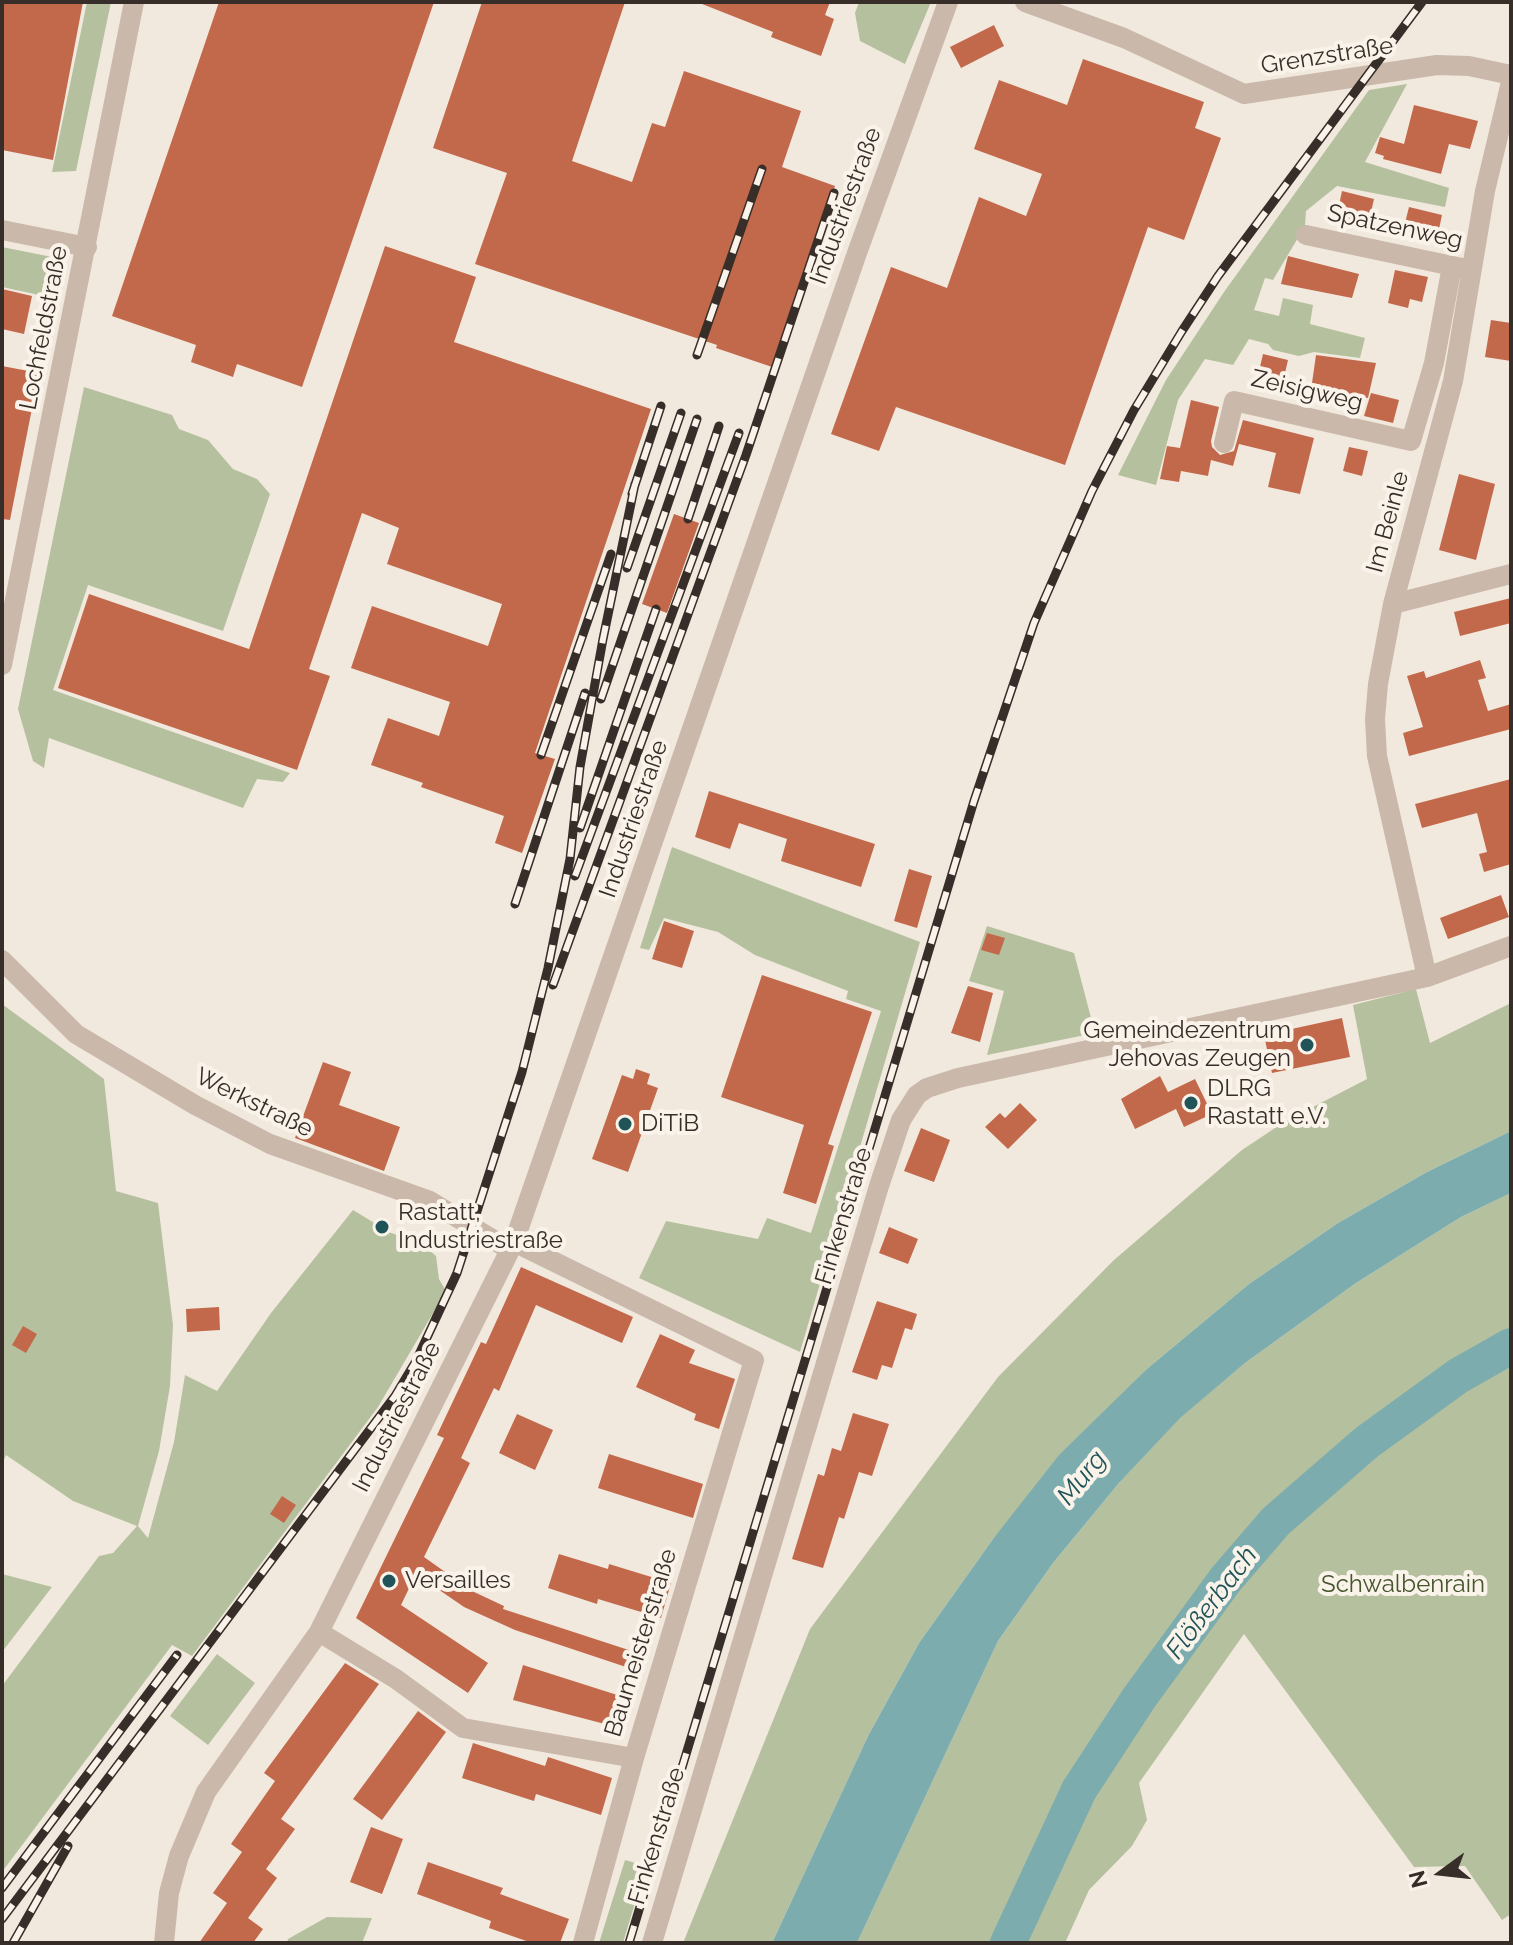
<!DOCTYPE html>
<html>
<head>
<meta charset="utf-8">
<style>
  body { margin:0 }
  #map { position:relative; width:1513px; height:1945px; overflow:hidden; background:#f2e9de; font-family:Raleway,sans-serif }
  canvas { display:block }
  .frame { position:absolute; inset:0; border:4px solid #382e29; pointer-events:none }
  .north { position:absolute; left:1401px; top:1833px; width:80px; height:80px; -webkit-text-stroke:6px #faf3ea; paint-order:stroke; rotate:255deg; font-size:22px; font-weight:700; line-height:32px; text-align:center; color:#382e29 }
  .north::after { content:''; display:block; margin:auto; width:28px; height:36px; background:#382e29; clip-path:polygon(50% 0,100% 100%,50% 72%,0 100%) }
</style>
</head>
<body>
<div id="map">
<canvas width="1513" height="1945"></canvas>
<div class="frame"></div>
<div class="north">N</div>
</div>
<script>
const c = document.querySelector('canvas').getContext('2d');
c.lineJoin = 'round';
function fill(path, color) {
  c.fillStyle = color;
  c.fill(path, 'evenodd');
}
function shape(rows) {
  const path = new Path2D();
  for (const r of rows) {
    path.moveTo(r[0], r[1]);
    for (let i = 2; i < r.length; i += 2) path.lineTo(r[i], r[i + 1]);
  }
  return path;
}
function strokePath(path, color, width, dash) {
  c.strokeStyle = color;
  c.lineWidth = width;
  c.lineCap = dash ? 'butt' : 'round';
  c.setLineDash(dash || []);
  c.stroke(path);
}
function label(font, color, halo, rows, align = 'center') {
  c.font = font + ' Raleway,sans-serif';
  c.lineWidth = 8;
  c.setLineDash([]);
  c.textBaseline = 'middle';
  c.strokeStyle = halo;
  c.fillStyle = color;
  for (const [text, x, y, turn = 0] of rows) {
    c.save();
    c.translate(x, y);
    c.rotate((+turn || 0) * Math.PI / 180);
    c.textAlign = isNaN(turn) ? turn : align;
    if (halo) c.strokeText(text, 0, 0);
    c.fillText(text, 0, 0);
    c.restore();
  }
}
const green = shape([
  [87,2,111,2,76,171,52,172],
  [859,2,931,2,905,64,860,41,855,13],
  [1407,84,1365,162,1449,188,1445,207,1337,186,1306,211,1305,226,1273,280,1265,278,1254,310,1279,316,1283,298,1313,305,1310,324,1365,338,1360,358,1314,352,1299,356,1273,350,1268,344,1249,339,1233,365,1205,359,1178,400,1156,485,1118,475,1166,380,1224,292,1369,90],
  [2,247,52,257,58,268,53,298,2,287],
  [84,387,172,415,179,429,208,440,233,469,257,479,270,494,223,631,88,585,53,690,290,773,283,782,257,779,243,808,49,738,44,768,33,761,18,709],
  [672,847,920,942,800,1352,639,1278,666,1221,758,1239,767,1218,811,1233,881,1011,846,999,848,991,755,955,718,932,664,918,649,950,640,948],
  [987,926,1074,953,1095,1033,987,1055,1004,991,969,981],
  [1416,989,1430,1043,1511,1003,1511,1131,1427,1172,1338,1223,1249,1284,1148,1368,993,1539,919,1643,868,1736,772,1943,683,1943,810,1629,998,1377,1114,1260,1242,1150,1284,1122,1367,1079,1353,1005],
  [2,1004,104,1079,116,1191,158,1203,173,1325,170,1386,159,1451,138,1526,148,1538,174,1442,185,1375,217,1391,271,1313,353,1210,391,1233,420,1242,436,1256,439,1279,446,1291,378,1407,192,1656,172,1645,2,1872,2,1686,99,1556,113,1553,137,1526,73,1501,6,1455,2,1464],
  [1511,1193,1511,1339,1458,1369,1365,1437,1273,1514,1239,1552,1143,1681,1253,1555,1371,1448,1511,1357,1511,1914,1502,1920,1465,1866,1414,1867,1244,1634,1139,1783,1147,1820,1132,1846,1089,1890,1065,1943,857,1943,998,1641,1053,1563,1119,1483,1180,1417,1245,1363,1356,1283,1461,1217],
  [2,1574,52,1587,2,1652],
  [217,1654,255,1683,208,1745,170,1716],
  [625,1860,646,1866,623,1943,599,1943],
  [327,1917,372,1918,362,1943,287,1943,288,1939]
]);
const water = shape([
  [1511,1131,1511,1193,1461,1217,1356,1283,1245,1363,1180,1418,1119,1483,1053,1563,998,1641,857,1943,772,1943,868,1736,919,1643,993,1539,1059,1455,1148,1368,1249,1284,1338,1223,1427,1172]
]);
const river = shape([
  [1008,1943,1079,1790,1139,1698,1226,1579,1276,1521,1367,1442,1458,1376,1511,1346]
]);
const building = shape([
  [2,2,83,2,53,160,2,150],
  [219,2,434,2,302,387,237,364,233,377,191,362,196,345,112,316],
  [482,2,625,2,572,161,632,182,652,123,665,127,684,71,801,111,782,167,835,186,772,367,716,348,717,345,475,264,507,173,433,148],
  [697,2,830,2,825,15,834,19,821,56,771,37,773,32],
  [994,25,1004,46,961,68,950,47],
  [1083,59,1204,102,1195,128,1221,138,1184,240,1148,227,1065,465,896,407,879,451,831,434,891,267,947,288,979,197,1026,216,1042,174,974,149,999,80,1067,105],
  [1414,105,1478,121,1470,149,1449,144,1441,174,1383,159,1384,156,1375,153,1380,137,1404,144],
  [1342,191,1374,199,1368,226,1336,219],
  [1409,207,1442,215,1436,243,1402,235],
  [385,246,476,277,454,342,651,409,535,753,555,759,522,853,495,843,504,816,421,787,423,783,371,765,388,718,439,736,450,702,351,668,372,606,488,646,502,604,387,564,399,528,362,513,309,669,330,676,297,770,58,688,89,594,249,649],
  [1288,256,1359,274,1352,298,1281,284],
  [1395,270,1428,277,1422,302,1410,299,1408,308,1388,303],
  [2,289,32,296,24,334,2,329],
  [1491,320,1511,323,1511,361,1485,357],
  [1263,354,1288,360,1282,386,1257,380],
  [1316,355,1376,363,1368,398,1311,390],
  [2,366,39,373,10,520,2,519],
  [1371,393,1399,400,1393,423,1364,416],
  [1191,400,1219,407,1211,441,1212,447,1220,455,1234,451,1243,420,1314,438,1300,494,1268,487,1276,453,1239,444,1233,466,1211,460,1208,476,1181,471,1179,482,1160,479,1167,446,1180,448],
  [1349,447,1368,451,1362,476,1343,471],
  [1459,474,1495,484,1476,560,1439,550],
  [674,514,699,523,667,613,642,604],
  [1511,598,1511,623,1460,636,1454,612],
  [1480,660,1486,678,1478,680,1488,711,1511,704,1511,729,1409,756,1403,733,1423,727,1407,676,1424,671,1426,678],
  [1511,779,1511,864,1484,872,1479,854,1487,852,1477,813,1422,828,1415,804],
  [709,791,875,844,861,887,781,861,787,839,739,823,730,849,695,837],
  [909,869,932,876,917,928,894,921],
  [1501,895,1509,917,1448,939,1440,918],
  [664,921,694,931,682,968,652,959],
  [987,933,1005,938,999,955,981,950],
  [762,975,872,1012,828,1144,834,1146,816,1204,783,1193,804,1125,721,1097],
  [968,986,993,993,980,1042,951,1033],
  [1342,1018,1350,1057,1272,1073,1264,1035],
  [323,1062,351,1072,339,1105,400,1127,384,1171,295,1138],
  [636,1069,650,1074,647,1084,658,1088,628,1172,592,1159,622,1075,633,1079],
  [1160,1076,1168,1092,1195,1079,1212,1114,1184,1127,1176,1109,1135,1129,1121,1099],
  [1020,1103,1037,1120,1008,1149,985,1127,1000,1113,1005,1118],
  [921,1128,950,1140,934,1182,904,1171],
  [889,1227,918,1239,908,1264,879,1253],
  [521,1267,633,1317,622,1343,536,1305,499,1391,494,1388,461,1458,470,1463,424,1557,472,1591,504,1606,503,1609,644,1655,638,1671,515,1630,464,1607,416,1574,401,1605,488,1663,468,1693,356,1618,444,1438,437,1435,481,1342,486,1344],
  [877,1301,917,1314,912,1330,905,1328,892,1368,882,1365,877,1380,852,1372],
  [219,1307,220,1330,187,1332,186,1309],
  [23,1326,37,1334,26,1353,12,1345],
  [660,1334,695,1350,689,1363,735,1379,719,1429,694,1420,696,1414,636,1387],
  [853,1413,889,1424,872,1476,859,1472,844,1519,839,1517,823,1568,792,1559,818,1474,824,1476,832,1448,841,1451],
  [517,1414,553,1430,535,1470,499,1453],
  [609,1454,703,1484,693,1518,598,1488],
  [282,1496,296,1505,284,1523,270,1514],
  [559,1554,608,1569,609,1564,671,1583,661,1618,598,1599,597,1604,548,1588],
  [345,1663,379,1684,281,1819,295,1829,266,1869,277,1878,248,1918,263,1929,253,1943,199,1943,227,1903,213,1893,242,1852,231,1844,275,1781,264,1773],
  [523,1665,633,1700,624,1729,513,1700],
  [418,1711,446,1732,382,1820,353,1799],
  [473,1743,545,1766,548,1757,612,1778,601,1815,536,1794,534,1801,462,1778],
  [371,1827,403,1839,382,1894,350,1882],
  [428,1862,503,1888,500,1894,569,1919,560,1943,532,1943,489,1928,491,1921,417,1894]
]);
const minor = shape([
  [1025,2,1124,38,1244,94,1437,65,1469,66,1511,75],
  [2,230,87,247],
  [1306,235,1462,268],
  [1224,443,1234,401,1411,441,1434,363,1452,266],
  [1393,604,1511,574],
  [2,665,134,2],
  [2,960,76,1034,195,1105,270,1144,430,1201,510,1250],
  [1427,977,1377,756,1375,719,1378,684,1393,604,1453,381,1485,191,1511,82],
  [514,1242,754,1360,634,1758,583,1943],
  [319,1632,396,1679,463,1728,634,1758],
  [164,1943,169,1893,179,1856,206,1792,319,1632,514,1242,857,253,948,2],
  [652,1943,879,1186,901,1120,917,1095,927,1088,958,1078,1427,977,1511,946]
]);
const rail = shape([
  [697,355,762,169],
  [632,494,661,406],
  [688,519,719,426],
  [627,568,681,413],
  [601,699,697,419],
  [541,755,611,554],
  [580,828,656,609],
  [575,876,739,433],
  [515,904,585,693],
  [553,985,746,455,834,193],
  [2,1888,177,1655],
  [2,1919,395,1396,416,1361,457,1273,522,1072,548,968,570,859,580,767,603,639,635,484],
  [13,1943,68,1846],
  [629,1943,974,801,1034,623,1092,491,1134,410,1182,331,1218,276,1422,2]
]);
const markers = [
  [1307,1045,8,"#205458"],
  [1191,1103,8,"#205458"],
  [625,1124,8,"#205458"],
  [382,1227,8,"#205458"],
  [389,1581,8,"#205458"]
];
const streetNames = [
  ["Grenzstraße",1327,56,-9],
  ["Industriestraße",846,206,-70],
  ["Spatzenweg",1395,227,12],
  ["Lochfeldstraße",44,328,-79],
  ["Zeisigweg",1307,391,13],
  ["Im Beinle",1388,522,-75],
  ["Industriestraße",634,819,-71],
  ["Werkstraße",254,1103,26],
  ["Finkenstraße",844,1216,-73],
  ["Industriestraße",397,1417,-63],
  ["Baumeisterstraße",641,1643,-73],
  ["Finkenstraße",657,1836,-73]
];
const poiNames = [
  ["Gemeindezentrum",1291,1031,"right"],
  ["Jehovas Zeugen",1291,1059,"right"],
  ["DLRG",1207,1089],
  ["Rastatt e.V.",1207,1117],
  ["DiTiB",641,1124],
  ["Rastatt,",398,1213],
  ["Industriestraße",398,1241],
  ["Versailles",405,1581]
];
const parkNames = [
  ["Schwalbenrain",1403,1585]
];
const waterNames = [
  ["Murg",1082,1478,-51],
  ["Flößerbach",1212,1603,-53]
];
fill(green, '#b5c19e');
fill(water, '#7dacaf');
strokePath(river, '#7dacaf', 36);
fill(building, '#c3694b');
strokePath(minor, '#cab9aa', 20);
strokePath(rail, '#382e29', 9);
strokePath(rail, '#faf3ea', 6, [18]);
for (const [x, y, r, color] of markers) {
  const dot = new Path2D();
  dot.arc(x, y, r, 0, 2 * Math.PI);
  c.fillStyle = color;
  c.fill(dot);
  strokePath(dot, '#faf3ea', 3);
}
label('24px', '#382e29', '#faf3ea', streetNames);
label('24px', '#382e29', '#faf3ea', poiNames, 'left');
label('24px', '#46552e', '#faf3ea', parkNames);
label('italic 26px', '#205458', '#faf3ea', waterNames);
</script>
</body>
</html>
